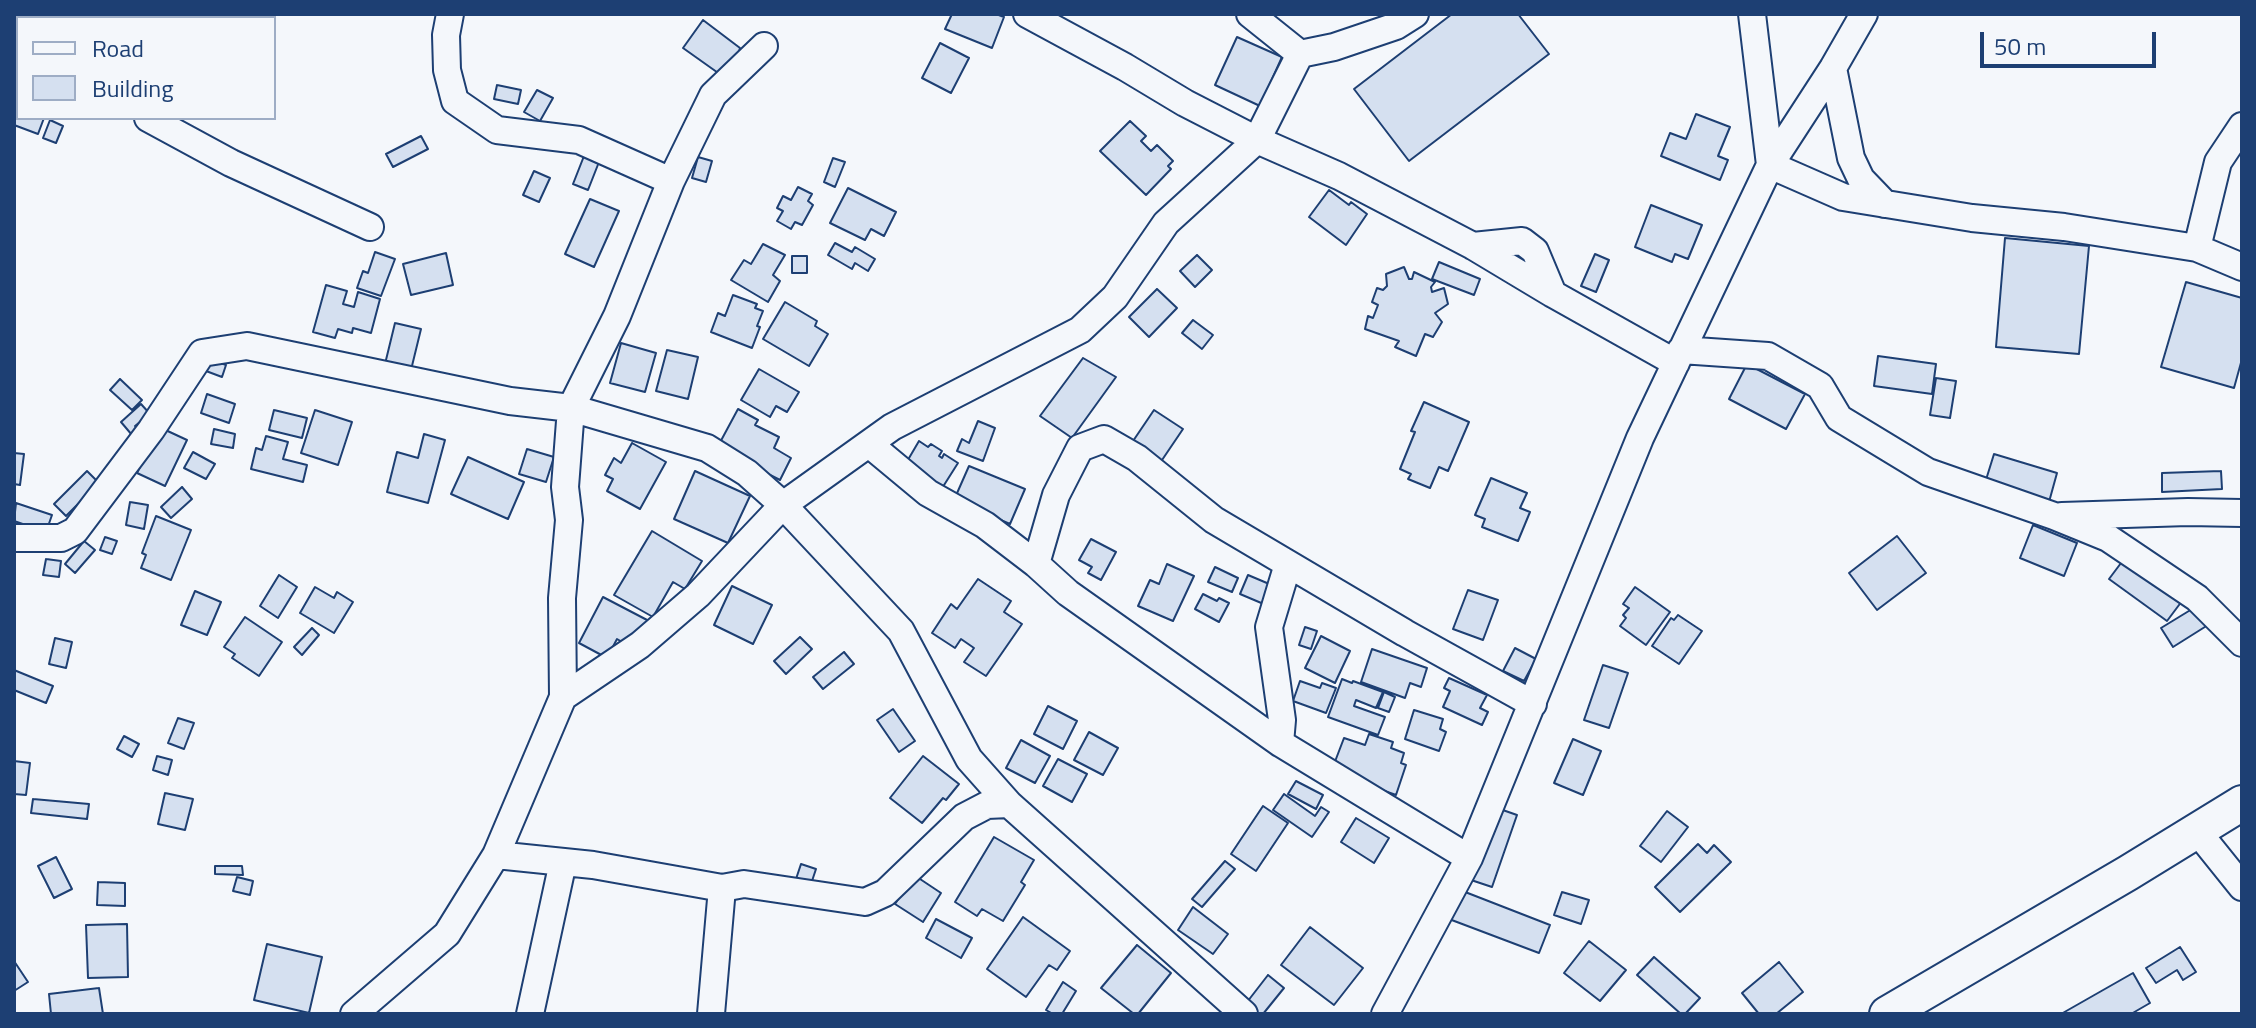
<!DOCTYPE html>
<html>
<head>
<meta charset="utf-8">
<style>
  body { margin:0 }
  #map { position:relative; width:2256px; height:1028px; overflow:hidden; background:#f4f7fb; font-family:"Titillium Web",sans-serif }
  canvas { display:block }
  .frame { position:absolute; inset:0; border:16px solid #1d3f73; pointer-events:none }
  .legend { position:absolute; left:16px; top:16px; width:260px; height:104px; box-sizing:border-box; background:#f4f7fb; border:2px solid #9eadc5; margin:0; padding:10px 14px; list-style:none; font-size:24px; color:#1d3f73 }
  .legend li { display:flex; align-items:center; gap:16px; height:40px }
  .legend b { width:40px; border:2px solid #9eadc5 }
  .scale { position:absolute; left:1980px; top:32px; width:176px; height:36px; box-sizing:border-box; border:4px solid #1d3f73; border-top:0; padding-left:10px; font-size:24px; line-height:28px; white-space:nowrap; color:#1d3f73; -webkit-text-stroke:6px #f4f7fb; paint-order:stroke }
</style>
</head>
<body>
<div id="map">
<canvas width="2256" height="1028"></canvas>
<div class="frame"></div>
<ul class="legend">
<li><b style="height:10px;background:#f4f7fb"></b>Road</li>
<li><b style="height:22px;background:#d5e0f0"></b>Building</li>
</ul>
<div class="scale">50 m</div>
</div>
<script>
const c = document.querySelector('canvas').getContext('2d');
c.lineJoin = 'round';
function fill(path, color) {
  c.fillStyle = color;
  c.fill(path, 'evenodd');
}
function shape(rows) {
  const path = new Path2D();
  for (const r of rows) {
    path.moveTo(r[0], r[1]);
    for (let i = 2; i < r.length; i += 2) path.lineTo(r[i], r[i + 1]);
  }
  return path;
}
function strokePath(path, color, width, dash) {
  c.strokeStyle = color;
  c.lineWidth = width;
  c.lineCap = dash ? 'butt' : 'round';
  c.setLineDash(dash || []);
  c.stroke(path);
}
const building = shape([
  [952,14,996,14,1004,17,992,48,945,29,952,14],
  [1452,14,1518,14,1549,54,1409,161,1354,89,1452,14],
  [703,20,740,48,736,63,721,75,683,48,703,20],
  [1237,37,1282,57,1260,106,1215,85,1237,37],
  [940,43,969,58,951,93,922,78,940,43],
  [14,85,18,86,18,118,44,118,38,134,14,125,14,85],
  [497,85,521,90,518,104,494,99,497,85],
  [537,90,553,98,540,121,524,112,537,90],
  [1696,114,1730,127,1718,156,1728,160,1720,180,1661,156,1670,133,1686,139,1696,114],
  [50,120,63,126,56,143,43,138,50,120],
  [1130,121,1146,136,1141,141,1151,151,1157,145,1173,161,1168,166,1171,169,1146,195,1100,151,1130,121],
  [421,136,428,149,393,167,386,154,421,136],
  [584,156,599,162,588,190,573,184,584,156],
  [698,157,712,161,706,182,692,178,698,157],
  [833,158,845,162,835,187,824,182,833,158],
  [534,171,550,178,539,202,523,195,534,171],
  [798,187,812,194,808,201,813,205,802,225,795,222,791,229,777,221,783,211,777,208,783,196,791,200,798,187],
  [848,188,896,212,884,236,871,229,865,240,830,223,848,188],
  [1329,190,1349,205,1351,202,1367,214,1346,245,1309,217,1329,190],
  [590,199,619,211,594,267,565,254,590,199],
  [1651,205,1702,225,1688,259,1675,254,1672,262,1635,247,1651,205],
  [2005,238,2089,246,2079,354,1996,347,2005,238],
  [835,243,852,252,855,247,875,259,868,271,855,263,852,269,828,255,835,243],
  [763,244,785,255,773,275,780,281,768,302,731,280,744,260,751,264,763,244],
  [375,252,395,259,381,296,357,288,363,271,368,273,375,252],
  [446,253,453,285,411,295,403,264,446,253],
  [1595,254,1609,260,1596,292,1581,286,1595,254],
  [1197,255,1212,270,1195,287,1180,271,1197,255],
  [792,256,807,256,807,273,792,273,792,256],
  [1439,262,1480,279,1474,295,1432,279,1439,262],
  [1404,267,1409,279,1412,279,1414,272,1435,282,1431,287,1432,292,1444,288,1448,304,1435,313,1442,322,1433,337,1425,334,1416,356,1395,347,1399,341,1365,329,1368,316,1373,318,1378,305,1372,302,1377,288,1383,290,1387,286,1386,274,1404,267],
  [2186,282,2242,298,2242,359,2234,388,2161,367,2186,282],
  [326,285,347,291,343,304,354,307,358,292,380,299,371,333,353,328,352,333,338,329,335,338,313,332,326,285],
  [1157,289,1177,308,1149,337,1129,317,1157,289],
  [733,295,757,304,755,308,763,311,757,326,760,327,752,348,711,332,718,313,725,316,733,295],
  [785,302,817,321,815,326,828,334,809,366,763,339,785,302],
  [1193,320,1213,335,1202,349,1182,333,1193,320],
  [395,323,421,329,411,370,385,364,395,323],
  [621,343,656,353,645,392,610,383,621,343],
  [667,350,698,357,688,399,656,391,667,350],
  [1878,356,1936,364,1932,394,1874,386,1878,356],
  [1083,358,1116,377,1072,438,1040,416,1083,358],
  [211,359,226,365,222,377,206,371,211,359],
  [1747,364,1805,394,1786,429,1729,399,1747,364],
  [759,369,799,392,787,412,776,406,770,417,741,400,759,369],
  [1936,378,1956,381,1950,418,1930,415,1936,378],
  [120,379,142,400,132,410,110,390,120,379],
  [207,394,235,404,229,423,201,413,207,394],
  [1424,402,1469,422,1448,471,1439,467,1430,488,1408,479,1411,474,1400,469,1415,432,1411,431,1424,402],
  [141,404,150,414,135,426,138,430,132,435,121,422,141,404],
  [738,409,758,420,755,425,779,437,774,448,791,458,780,480,717,448,738,409],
  [274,410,307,418,302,438,269,430,274,410],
  [315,410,352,422,338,465,301,453,315,410],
  [1154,410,1183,429,1160,463,1131,444,1154,410],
  [978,421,995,428,983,461,957,451,962,439,969,443,978,421],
  [159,427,187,440,165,486,137,473,159,427],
  [214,429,235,434,233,448,211,444,214,429],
  [424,434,445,440,428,503,387,492,397,452,418,458,424,434],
  [266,436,288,442,283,459,307,465,303,482,251,469,256,448,262,450,266,436],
  [919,441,928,447,931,444,942,451,939,456,942,458,944,454,958,463,939,493,902,470,919,441],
  [632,443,666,462,640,509,607,491,613,479,605,475,614,458,621,463,632,443],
  [527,449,554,457,546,482,519,474,527,449],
  [193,452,215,464,206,479,184,468,193,452],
  [14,453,24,454,20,485,14,484,14,453],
  [1994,454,2057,473,2049,502,1985,483,1994,454],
  [468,457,524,482,508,519,451,494,468,457],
  [969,466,1025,489,1010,524,954,500,969,466],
  [87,471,99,483,66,516,54,504,87,471],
  [695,471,750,496,728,543,674,519,695,471],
  [2221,471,2222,489,2162,492,2162,473,2221,471],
  [1491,478,1527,493,1520,508,1530,512,1518,541,1482,527,1485,519,1475,515,1491,478],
  [182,487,192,499,171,518,161,507,182,487],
  [130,502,148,505,144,529,126,525,130,502],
  [16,503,52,515,46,532,14,521,16,503],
  [156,516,191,530,171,580,141,568,146,555,142,553,156,516],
  [2033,525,2077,543,2064,576,2020,558,2033,525],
  [652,531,702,561,685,589,673,582,653,617,614,595,652,531],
  [1897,536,1926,573,1877,610,1849,573,1897,536],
  [105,537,117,541,112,554,100,550,105,537],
  [1091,539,1116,552,1101,580,1088,573,1092,567,1079,560,1091,539],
  [84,541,95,550,75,573,65,564,84,541],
  [46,559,61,561,59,577,43,575,46,559],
  [2124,559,2182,601,2167,621,2109,579,2124,559],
  [1167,564,1194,576,1173,621,1138,606,1150,580,1159,584,1167,564],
  [1215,567,1238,578,1232,592,1208,582,1215,567],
  [279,575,297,587,278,618,260,606,279,575],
  [1248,575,1274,586,1266,605,1240,594,1248,575],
  [978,579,1011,601,1004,612,1022,624,986,676,964,662,974,648,961,639,955,648,932,633,951,604,957,609,978,579],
  [732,586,772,605,753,644,714,625,732,586],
  [315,587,334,598,337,592,353,602,334,633,300,613,315,587],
  [1635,587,1670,612,1646,645,1620,626,1626,618,1623,615,1629,608,1623,604,1635,587],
  [1468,590,1498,600,1483,640,1453,629,1468,590],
  [195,591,221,602,207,635,181,625,195,591],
  [1203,594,1217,601,1219,598,1229,603,1219,622,1195,609,1203,594],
  [603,597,649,621,629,646,617,639,607,658,579,643,603,597],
  [2197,606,2208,625,2173,647,2161,628,2197,606],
  [1678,615,1702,631,1679,664,1652,646,1671,618,1674,620,1678,615],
  [245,617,282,642,259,676,232,658,235,654,224,647,245,617],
  [1305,627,1317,631,1311,649,1299,645,1305,627],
  [312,628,319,635,302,655,294,647,312,628],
  [1321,636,1350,651,1335,683,1305,668,1321,636],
  [800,637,812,649,786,674,774,661,800,637],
  [55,638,72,642,66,668,49,664,55,638],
  [1515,648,1536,659,1524,681,1503,671,1515,648],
  [1372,649,1427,668,1421,687,1410,683,1405,698,1361,682,1372,649],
  [844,652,854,664,823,689,813,677,844,652],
  [1603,665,1628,673,1609,728,1584,720,1603,665],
  [14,670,53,686,46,703,14,690,14,670],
  [1449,678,1487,695,1480,708,1488,712,1482,725,1443,707,1450,691,1444,688,1449,678],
  [1342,679,1352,683,1353,681,1383,692,1376,708,1356,700,1354,706,1385,717,1378,735,1328,717,1342,679],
  [1300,681,1320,688,1322,683,1336,688,1326,713,1293,701,1300,681],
  [1384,692,1395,697,1389,712,1378,708,1384,692],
  [1048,706,1077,721,1063,749,1034,734,1048,706],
  [893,709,915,741,899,752,877,720,893,709],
  [1414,710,1443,719,1440,729,1446,732,1439,751,1405,739,1414,710],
  [178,718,194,723,184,749,168,743,178,718],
  [1089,732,1118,748,1103,775,1074,760,1089,732],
  [1369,734,1393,742,1391,748,1404,753,1401,763,1406,765,1396,795,1331,772,1344,738,1365,745,1369,734],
  [124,736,139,744,132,757,117,749,124,736],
  [1573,739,1601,751,1583,795,1554,783,1573,739],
  [1021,740,1050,756,1035,783,1006,768,1021,740],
  [157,756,172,760,168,775,153,770,157,756],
  [923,756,959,784,946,800,943,798,922,823,890,798,923,756],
  [1058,759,1087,774,1072,802,1043,786,1058,759],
  [14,761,30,763,26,795,14,794,14,761],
  [1296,781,1323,795,1316,809,1288,794,1296,781],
  [165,793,193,799,185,830,158,824,165,793],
  [1284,794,1315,816,1321,807,1329,812,1312,837,1273,810,1284,794],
  [33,799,89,804,87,819,31,813,33,799],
  [1263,806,1288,823,1256,871,1231,854,1263,806],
  [1497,808,1517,815,1492,887,1471,880,1497,808],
  [1667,811,1688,827,1661,862,1640,846,1667,811],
  [1356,818,1389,838,1374,863,1341,842,1356,818],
  [994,837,1034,860,1021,882,1025,885,1003,921,982,909,977,916,955,902,994,837],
  [1698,844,1707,853,1714,845,1731,862,1680,912,1655,887,1698,844],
  [56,857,72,889,54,898,38,866,56,857],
  [1225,861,1235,869,1202,907,1192,899,1225,861],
  [801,864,816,869,809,890,794,885,801,864],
  [215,866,242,866,243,875,215,874,215,866],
  [914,875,941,893,923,922,895,904,914,875],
  [237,877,253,881,250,895,233,891,237,877],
  [98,882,125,883,125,906,97,905,98,882],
  [1460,890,1550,925,1539,953,1449,919,1460,890],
  [1562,892,1589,900,1581,924,1554,915,1562,892],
  [1193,907,1228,934,1213,954,1178,930,1193,907],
  [1023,917,1070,951,1057,970,1049,965,1026,997,987,969,1023,917],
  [936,919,972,938,961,958,926,938,936,919],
  [127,924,128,977,88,978,86,925,127,924],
  [1310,927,1363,968,1334,1005,1281,965,1310,927],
  [1589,941,1626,970,1600,1001,1564,973,1589,941],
  [267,944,322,957,309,1013,254,1000,267,944],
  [1137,945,1171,973,1138,1014,1134,1014,1101,988,1137,945],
  [2180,947,2196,972,2183,980,2177,970,2156,983,2146,968,2180,947],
  [1654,957,1700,998,1685,1014,1681,1014,1637,975,1654,957],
  [14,961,28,982,14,991,14,961],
  [1779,962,1803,992,1776,1014,1759,1014,1742,993,1779,962],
  [2133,973,2150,1003,2131,1014,2061,1014,2133,973],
  [1268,975,1284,988,1263,1014,1254,1014,1244,1006,1268,975],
  [1063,982,1076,991,1062,1014,1053,1014,1046,1010,1063,982],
  [99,988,103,1014,51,1014,49,994,99,988]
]);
const minor = shape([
  [1027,14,1125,67,1185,103,1257,140,1339,176,1473,246,1553,294,1676,363],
  [1752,14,1770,165],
  [14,53,18,54],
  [1300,54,1334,47,1396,26,1415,14],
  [1833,68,1851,158,1861,179,1885,204],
  [148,118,231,163,370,227],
  [1770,165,1833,68,1864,14],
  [671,181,713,95,764,46],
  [1473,246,1522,241,1535,251,1553,294],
  [2197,248,2218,162,2242,126],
  [1681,350,1768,356,1820,386,1839,418,1928,472,2054,516,2108,538,2197,598,2242,643],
  [869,444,928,493,985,525,1036,564,1068,593,1280,743,1469,858],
  [2062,516,2188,512,2242,513],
  [14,538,61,538,75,531,151,430,202,353,247,346,510,401,571,408,617,316,671,181,579,140,497,130,455,101,447,70,446,35,450,14],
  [1036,564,1056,495,1080,448,1104,439,1137,458,1214,520,1405,633,1533,704],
  [563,697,562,598,569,520,565,487,571,408,707,448,747,473,783,505,901,631,969,759,1009,804,1244,1014],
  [1280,743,1282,720,1269,627,1288,564],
  [2197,831,2242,887],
  [496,855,593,865,722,888],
  [354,1014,447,934,496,855,563,697,640,645,698,595,783,505,892,427,1080,330,1115,297,1166,223,1257,140,1300,54,1250,14],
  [530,1014,563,862],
  [711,1014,722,888,744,884,865,902,885,893,964,817,987,805,1009,804],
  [1385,1014,1469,858,1640,438,1770,165,1843,197,1972,218,2064,227,2197,248,2242,267]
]);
const major = shape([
  [1887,1014,2128,873,2242,803]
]);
fill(building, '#d5e0f0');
strokePath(building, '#1d3f73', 2);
strokePath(minor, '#1d3f73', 30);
strokePath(major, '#1d3f73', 38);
strokePath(minor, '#f4f7fb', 26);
strokePath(major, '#f4f7fb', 34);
</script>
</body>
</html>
